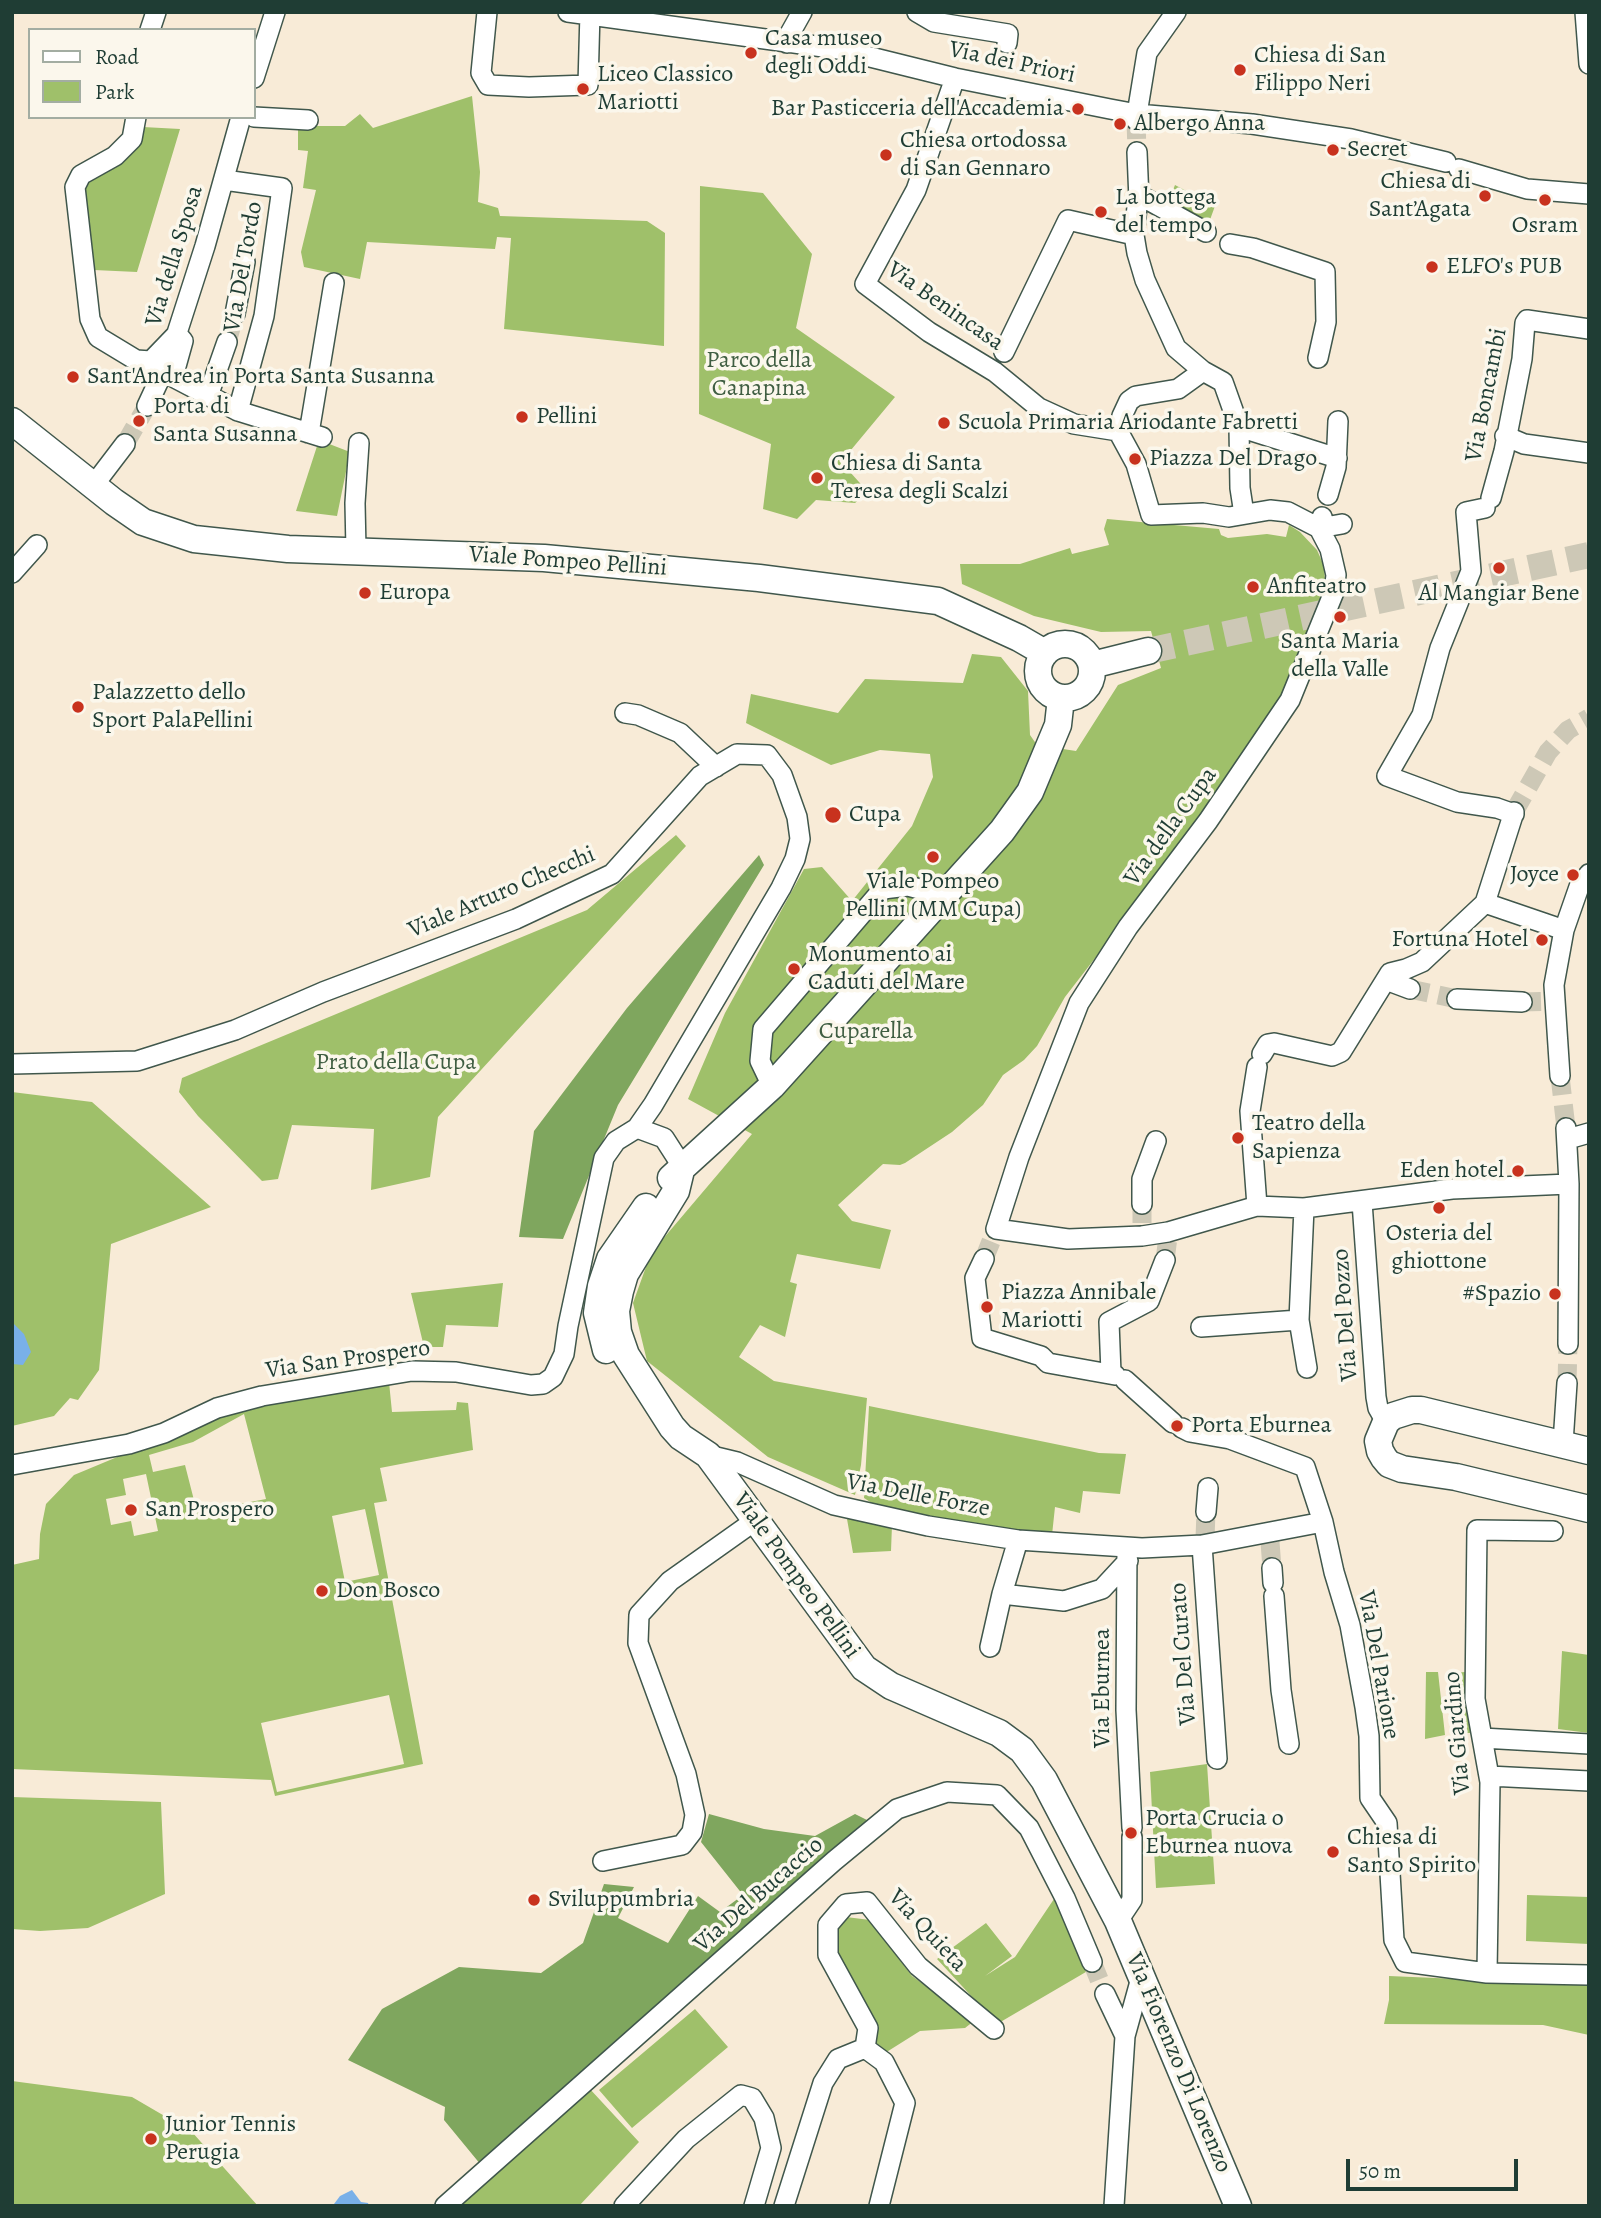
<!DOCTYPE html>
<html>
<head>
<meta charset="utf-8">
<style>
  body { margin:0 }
  #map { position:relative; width:1601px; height:2218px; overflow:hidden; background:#f8ebd7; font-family:Alegreya,serif }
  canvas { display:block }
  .frame { position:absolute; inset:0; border:14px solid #1f3d34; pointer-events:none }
  .legend { position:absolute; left:28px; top:28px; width:228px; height:91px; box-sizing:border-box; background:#fbf7ec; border:2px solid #a3ada2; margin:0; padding:9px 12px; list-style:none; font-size:21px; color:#1f3d34 }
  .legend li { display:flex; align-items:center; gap:14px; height:35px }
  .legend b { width:35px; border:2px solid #a3ada2 }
  .scale { position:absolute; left:1346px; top:2159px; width:172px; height:32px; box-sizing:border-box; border:4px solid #1f3d34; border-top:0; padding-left:9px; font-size:21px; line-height:24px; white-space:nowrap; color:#1f3d34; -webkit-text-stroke:5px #fbf7ec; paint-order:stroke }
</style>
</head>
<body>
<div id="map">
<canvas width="1601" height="2218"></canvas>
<div class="frame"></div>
<ul class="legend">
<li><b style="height:9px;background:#fff"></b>Road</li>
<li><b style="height:19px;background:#9fc06a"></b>Park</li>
</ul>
<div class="scale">50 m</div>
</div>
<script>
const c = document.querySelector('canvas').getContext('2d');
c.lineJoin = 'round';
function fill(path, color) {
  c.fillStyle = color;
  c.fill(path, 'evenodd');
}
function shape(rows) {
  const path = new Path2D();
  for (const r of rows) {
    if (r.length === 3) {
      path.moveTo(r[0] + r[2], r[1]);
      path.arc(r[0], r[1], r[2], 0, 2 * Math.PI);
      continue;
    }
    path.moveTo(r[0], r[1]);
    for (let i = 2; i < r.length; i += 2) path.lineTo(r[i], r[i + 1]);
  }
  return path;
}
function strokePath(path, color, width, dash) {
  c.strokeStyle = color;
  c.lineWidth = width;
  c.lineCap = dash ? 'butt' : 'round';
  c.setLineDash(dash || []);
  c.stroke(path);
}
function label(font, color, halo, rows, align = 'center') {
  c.font = font + ' Alegreya,serif';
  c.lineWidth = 7;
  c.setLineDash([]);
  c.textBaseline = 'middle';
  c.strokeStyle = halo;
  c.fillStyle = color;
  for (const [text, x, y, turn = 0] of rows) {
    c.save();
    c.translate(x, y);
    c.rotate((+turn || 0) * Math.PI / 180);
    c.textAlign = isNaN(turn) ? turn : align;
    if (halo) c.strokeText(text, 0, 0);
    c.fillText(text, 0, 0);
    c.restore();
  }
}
const green = shape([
  [472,96,480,172,478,202,498,208,500,216,647,221,665,233,664,346,504,329,511,238,497,237,495,249,367,242,360,279,304,267,301,252,316,190,303,188,308,151,298,150,298,126,345,126,360,114,373,128],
  [143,127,180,129,137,272,94,270,81,188],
  [1175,185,1215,206,1207,228,1167,205],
  [700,186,763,193,812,254,796,328,895,397,841,462,868,492,855,503,816,500,797,519,763,509,771,444,699,414],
  [319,440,350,452,337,516,296,511],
  [1107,519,1219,529,1221,535,1228,538,1267,534,1286,537,1289,525,1300,532,1317,550,1324,566,1325,581,1313,632,1280,699,1221,795,1065,997,1037,1046,1024,1060,1003,1075,983,1105,952,1132,905,1163,900,1165,883,1164,838,1205,852,1221,891,1230,880,1269,797,1254,790,1282,797,1284,785,1337,760,1325,739,1357,774,1381,867,1398,861,1465,855,1495,768,1457,647,1361,633,1303,651,1253,752,1134,688,1099,725,1013,804,869,822,867,852,901,912,826,933,777,930,754,880,750,831,765,746,723,751,694,838,713,865,679,963,683,972,654,1001,657,1028,691,1030,735,1037,745,1076,751,1118,685,1161,668,1151,631,1101,632,1034,616,962,584,960,564,1020,564,1070,548,1072,554,1109,545,1104,529],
  [676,835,686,846,438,1117,430,1177,371,1190,374,1129,292,1125,278,1179,262,1181,198,1116,179,1092,182,1078,587,910],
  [12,1092,92,1102,211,1207,111,1244,99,1370,78,1400,70,1398,54,1416,12,1426],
  [503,1283,498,1327,446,1325,443,1347,424,1347,411,1293],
  [389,1382,392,1412,456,1410,457,1402,468,1403,473,1450,380,1468,387,1501,374,1503,423,1764,275,1796,271,1780,12,1769,12,1565,39,1559,40,1534,46,1504,74,1475,242,1405],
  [244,1414,266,1499,197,1512,185,1465,153,1472,149,1455,193,1442],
  [146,1474,158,1531,134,1536,131,1521,111,1525,106,1499,126,1495,123,1479],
  [365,1509,379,1575,345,1582,332,1516],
  [389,1695,404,1764,277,1792,261,1723],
  [869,1406,1099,1453,1126,1454,1120,1494,1083,1491,1080,1513,1055,1507,1052,1535,924,1519,875,1505,864,1498],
  [853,1518,892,1525,891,1551,853,1553,847,1519],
  [1562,1651,1589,1655,1589,1733,1558,1729],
  [1426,1672,1438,1672,1445,1735,1425,1739],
  [1465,1672,1472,1733,1457,1733,1452,1673],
  [1207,1764,1215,1884,1156,1888,1150,1772],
  [12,1797,161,1802,165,1894,88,1928,40,1931,12,1929],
  [1527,1895,1589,1897,1589,1944,1526,1941],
  [1056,1896,1091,1969,997,2024,937,1959,986,1923,1012,1956,985,1976,1015,1957],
  [846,1917,870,1920,912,1976,974,2021,965,2028,920,2031,885,2053,871,2042,835,1955,833,1929],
  [1389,1976,1482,1980,1589,1980,1589,2035,1543,2025,1384,2024,1389,2000],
  [695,2009,728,2047,632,2128,599,2090],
  [12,2081,132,2097,192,2132,258,2206,12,2206],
  [589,2088,639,2142,579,2206,456,2206]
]);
const forest = shape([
  [759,855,764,865,618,1105,563,1239,519,1237,534,1131,627,1008],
  [709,1814,764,1829,815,1836,855,1814,869,1821,481,2165,444,2120,445,2107,348,2060,382,2009,459,1967,541,1973,583,1943,604,1884,634,1887,618,1918,668,1943,698,1896,720,1912,743,1895,701,1842]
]);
const water = shape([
  [12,1322,24,1334,31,1352,23,1365,12,1364],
  [352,2190,361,2202,368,2203,369,2206,335,2206,334,2204,340,2196]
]);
const streetTunnel = shape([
  [1136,120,1137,152],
  [227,342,235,314],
  [125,444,147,406],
  [1514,812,1548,752,1568,730,1589,718],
  [1410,989,1457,999],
  [1522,1002,1555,1001],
  [1560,1076,1566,1128],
  [1142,1204,1142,1231],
  [984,1259,996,1229],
  [1165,1260,1168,1237],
  [1567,1383,1568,1344],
  [1205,1538,1206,1512],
  [1270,1542,1272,1568],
  [1092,1962,1105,1994]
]);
const secondaryTunnel = shape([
  [1148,651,1589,555]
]);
const street = shape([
  [487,12,481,73,488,85,529,87,588,85,590,12],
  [568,12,838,49,955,78,1110,109,1137,114,1252,124,1351,139,1446,162],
  [917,12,934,22,1008,34,1007,43],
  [1585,12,1589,64],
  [150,30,156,12],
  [787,43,788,37,802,12],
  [254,78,275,12],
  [955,78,916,190,865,284,929,332,995,372,1039,408,1074,424,1118,431],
  [136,117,132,139,115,156,81,175,75,187,90,319,98,337,136,360,151,361,177,334,183,341,173,377,238,411,322,437],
  [254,117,308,120],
  [1136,120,1147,53,1176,12],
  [1137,152,1139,200],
  [1459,169,1527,189,1589,194],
  [224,180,282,188,264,316,238,411],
  [1139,195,1206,232],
  [1137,207,1134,235,1137,253,1145,280,1176,348,1203,371,1223,382,1239,427,1240,488,1244,514],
  [1230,244,1253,248,1325,272,1326,322,1318,358],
  [235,314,245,262],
  [1004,352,1068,220,1134,235],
  [1203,371,1178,389,1136,396,1129,401,1122,416,1118,431,1136,464,1151,515,1203,513,1229,517,1270,510,1288,512,1319,528,1330,549,1336,575,1334,592,1290,700,1208,821,1128,927,1079,1003,1019,1157,996,1229,1068,1239,1142,1236,1168,1232,1257,1206,1304,1208,1452,1189,1569,1184],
  [208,396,227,342],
  [147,406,168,361,205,246,241,117],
  [1239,427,1337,458],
  [309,433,334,283],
  [1505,436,1524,444,1589,453],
  [93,486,125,444],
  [1328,495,1336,467,1338,421],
  [1491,498,1504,451,1522,359,1525,323,1527,320,1589,329],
  [1485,508,1466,512,1471,571,1440,648,1422,715,1387,776,1457,802,1497,808,1514,814],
  [1322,517,1319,528,1342,524],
  [356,550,355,503,359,443],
  [12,573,37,545],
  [625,713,638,715,680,733,716,767],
  [1485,903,1564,930],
  [1386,980,1410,989],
  [1457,999,1522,1002],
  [1262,1054,1268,1044,1274,1043,1332,1056,1341,1052,1390,973,1406,969,1422,962,1485,903,1514,812],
  [12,1064,137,1061,235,1030,323,992,516,919,612,874,700,776,737,754,767,755,782,775,797,817,800,839,795,859,781,888,653,1105,637,1128,616,1141,604,1158,568,1326,564,1354,553,1377,543,1384,531,1385,456,1372,412,1371,262,1396,217,1408,164,1433,129,1444,12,1465],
  [1560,1076,1554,985,1564,930,1579,887,1589,874],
  [772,1086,760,1061,763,1029,883,889,908,886,943,895],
  [637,1128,664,1138,682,1166],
  [1566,1128,1569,1184,1568,1344],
  [1568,1139,1589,1133],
  [1362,1202,1376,1397,1378,1408,1386,1422],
  [1142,1204,1142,1179,1156,1141],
  [1257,1206,1250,1111,1257,1067],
  [984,1259,975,1278,982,1338,1041,1356,1048,1363,1115,1375],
  [1299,1320,1307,1368],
  [1201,1327,1299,1320,1304,1208],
  [1111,1373,1109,1322,1149,1301,1165,1260],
  [1125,1380,1173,1423],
  [1563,1443,1567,1383],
  [708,1455,737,1462,834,1505,928,1526,1018,1540,1142,1548,1202,1545,1323,1522,1305,1467,1230,1439,1190,1432,1182,1428],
  [1206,1512,1208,1488],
  [1323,1522,1334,1572,1350,1625,1365,1707,1369,1736,1370,1798,1387,1823,1394,1940,1405,1962,1487,1973,1589,1975],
  [1202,1545,1217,1759],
  [1127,1547,1126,1710,1132,1828],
  [1272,1568,1273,1583],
  [1002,1594,1064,1601,1102,1589,1128,1561],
  [1274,1596,1281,1690,1289,1744],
  [990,1647,1002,1594,1018,1540],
  [1482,1738,1589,1744],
  [1489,1776,1589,1781],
  [603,1861,682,1845,692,1832,695,1815,686,1774,638,1643,639,1615,670,1581,756,1520],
  [1118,1921,1132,1900,1132,1837],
  [1487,1973,1490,1782,1475,1699,1477,1530,1553,1531],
  [1105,1994,1125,2036],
  [865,2048,868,2028,828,1955,828,1925,846,1904,867,1902,918,1966,994,2029],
  [865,2048,884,2062,905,2103,879,2206],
  [445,2206,834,1861,897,1809,947,1792,997,1795,1029,1828,1065,1898,1092,1962],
  [624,2206,686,2139,741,2095,752,2098,764,2118,771,2148,754,2206],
  [784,2206,823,2083,838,2059,865,2048],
  [1114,2206,1125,2036,1141,1978]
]);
const secondary = shape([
  [12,421,114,502,143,522,194,539,288,549,544,558,759,578,938,601,1019,638,1045,653],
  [1065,671,27],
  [1092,665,1148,651],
  [682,1166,676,1191,625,1274,620,1291,616,1311,618,1332,626,1355,672,1427,681,1437,708,1455,864,1668,891,1686,999,1733,1022,1750,1044,1780,1118,1921,1238,2206],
  [671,1178,772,1086,1002,831,1030,792,1058,725,1061,698],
  [606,1350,597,1313,601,1286,610,1259,646,1207],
  [1589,1451,1421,1410,1412,1410,1393,1416,1386,1422,1378,1441,1380,1451,1384,1458,1389,1464,1402,1469,1456,1477,1589,1509]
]);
const markers = [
  [751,53,7,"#c8321e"],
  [1240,70,7,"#c8321e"],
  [583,89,7,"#c8321e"],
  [1078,109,7,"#c8321e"],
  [1120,124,7,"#c8321e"],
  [1333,150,7,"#c8321e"],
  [886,155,7,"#c8321e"],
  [1485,196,7,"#c8321e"],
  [1545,200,7,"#c8321e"],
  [1101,212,7,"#c8321e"],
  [1432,267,7,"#c8321e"],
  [73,377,7,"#c8321e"],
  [522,417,7,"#c8321e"],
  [139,421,7,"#c8321e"],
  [944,423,7,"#c8321e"],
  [1135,459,7,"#c8321e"],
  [817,478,7,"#c8321e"],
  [1499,568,7,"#c8321e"],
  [1253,587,7,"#c8321e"],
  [365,593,7,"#c8321e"],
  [1340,617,7,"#c8321e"],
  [78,707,7,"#c8321e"],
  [833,815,9,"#c8321e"],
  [933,857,7,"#c8321e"],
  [1573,875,7,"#c8321e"],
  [1542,940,7,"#c8321e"],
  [794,969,7,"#c8321e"],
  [1238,1138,7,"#c8321e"],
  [1518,1171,7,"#c8321e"],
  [1439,1208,7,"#c8321e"],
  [1555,1294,7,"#c8321e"],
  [987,1307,7,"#c8321e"],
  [1177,1426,7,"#c8321e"],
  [131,1510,7,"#c8321e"],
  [322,1591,7,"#c8321e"],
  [1131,1833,7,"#c8321e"],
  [1333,1852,7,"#c8321e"],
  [534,1900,7,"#c8321e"],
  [151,2139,7,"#c8321e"]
];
const poiNames = [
  ["Casa museo",765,39],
  ["degli Oddi",765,67],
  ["Chiesa di San",1254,56],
  ["Filippo Neri",1254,84],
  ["Liceo Classico",597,75],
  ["Mariotti",597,103],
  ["Bar Pasticceria dell'Accademia",1064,109,"right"],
  ["Albergo Anna",1134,124],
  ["Chiesa ortodossa",900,141],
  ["di San Gennaro",900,169],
  ["Secret",1347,150],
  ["Chiesa di",1471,182,"right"],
  ["Sant’Agata",1471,210,"right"],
  ["La bottega",1115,198],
  ["del tempo",1115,226],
  ["Osram",1545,226,"center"],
  ["ELFO's PUB",1446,267],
  ["Sant'Andrea in Porta Santa Susanna",87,377],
  ["Porta di",153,407],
  ["Santa Susanna",153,435],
  ["Pellini",536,417],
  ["Scuola Primaria Ariodante Fabretti",958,423],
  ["Piazza Del Drago",1149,459],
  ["Chiesa di Santa",831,464],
  ["Teresa degli Scalzi",831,492],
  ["Anfiteatro",1267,587],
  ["Europa",379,593],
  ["Al Mangiar Bene",1499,594,"center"],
  ["Santa Maria",1340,642,"center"],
  ["della Valle",1340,670,"center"],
  ["Palazzetto dello",92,693],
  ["Sport PalaPellini",92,721],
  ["Cupa",849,815],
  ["Joyce",1559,875,"right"],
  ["Viale Pompeo",933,882,"center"],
  ["Pellini (MM Cupa)",933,910,"center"],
  ["Fortuna Hotel",1528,940,"right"],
  ["Monumento ai",808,955],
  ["Caduti del Mare",808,983],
  ["Teatro della",1252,1124],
  ["Sapienza",1252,1152],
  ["Eden hotel",1504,1171,"right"],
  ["Osteria del",1439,1234,"center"],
  ["ghiottone",1439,1262,"center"],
  ["Piazza Annibale",1001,1293],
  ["Mariotti",1001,1321],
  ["#Spazio",1541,1294,"right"],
  ["Porta Eburnea",1191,1426],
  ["San Prospero",145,1510],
  ["Don Bosco",336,1591],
  ["Porta Crucia o",1145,1819],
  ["Eburnea nuova",1145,1847],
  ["Chiesa di",1347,1838],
  ["Santo Spirito",1347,1866],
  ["Sviluppumbria",548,1900],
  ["Junior Tennis",165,2125],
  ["Perugia",165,2153]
];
const streetNames = [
  ["Via dei Priori",1012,63,12],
  ["Via della Sposa",175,256,-73],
  ["Via Del Tordo",244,267,-80],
  ["Via Benincasa",945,307,35],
  ["Via Boncambi",1487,395,-79],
  ["Viale Pompeo Pellini",568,562,4],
  ["Via della Cupa",1171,827,-54],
  ["Viale Arturo Checchi",502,893,-23],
  ["Via Del Pozzo",1346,1315,-94],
  ["Via San Prospero",348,1360,-8],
  ["Via Delle Forze",918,1496,11],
  ["Viale Pompeo Pellini",796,1576,54],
  ["Via Del Curato",1184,1654,-94],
  ["Via Del Parione",1378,1665,80],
  ["Via Eburnea",1103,1688,-90],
  ["Via Giardino",1458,1733,-95],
  ["Via Del Bucaccio",759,1895,-41],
  ["Via Quieta",927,1931,47],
  ["Via Fiorenzo Di Lorenzo",1178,2063,67]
];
const parkNames = [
  ["Parco della",759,361],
  ["Canapina",759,389],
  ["Cuparella",866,1032],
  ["Prato della Cupa",396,1063]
];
fill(green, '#9fc06a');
fill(forest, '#7fa65e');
fill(water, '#79b0e8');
strokePath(streetTunnel, '#cdc8b6', 19, [19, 10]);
strokePath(secondaryTunnel, '#cdc8b6', 26, [26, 13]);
strokePath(street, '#40574c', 22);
strokePath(secondary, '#40574c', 29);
strokePath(street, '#fff', 19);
strokePath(secondary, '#fff', 26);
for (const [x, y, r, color] of markers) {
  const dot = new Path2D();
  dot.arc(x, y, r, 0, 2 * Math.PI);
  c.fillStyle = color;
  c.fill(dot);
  strokePath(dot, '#fbf7ec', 2.5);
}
label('24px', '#1f3d34', '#fbf7ec', poiNames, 'left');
label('24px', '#1f3d34', '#fbf7ec', streetNames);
label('24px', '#3f5e42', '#fbf7ec', parkNames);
</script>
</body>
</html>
